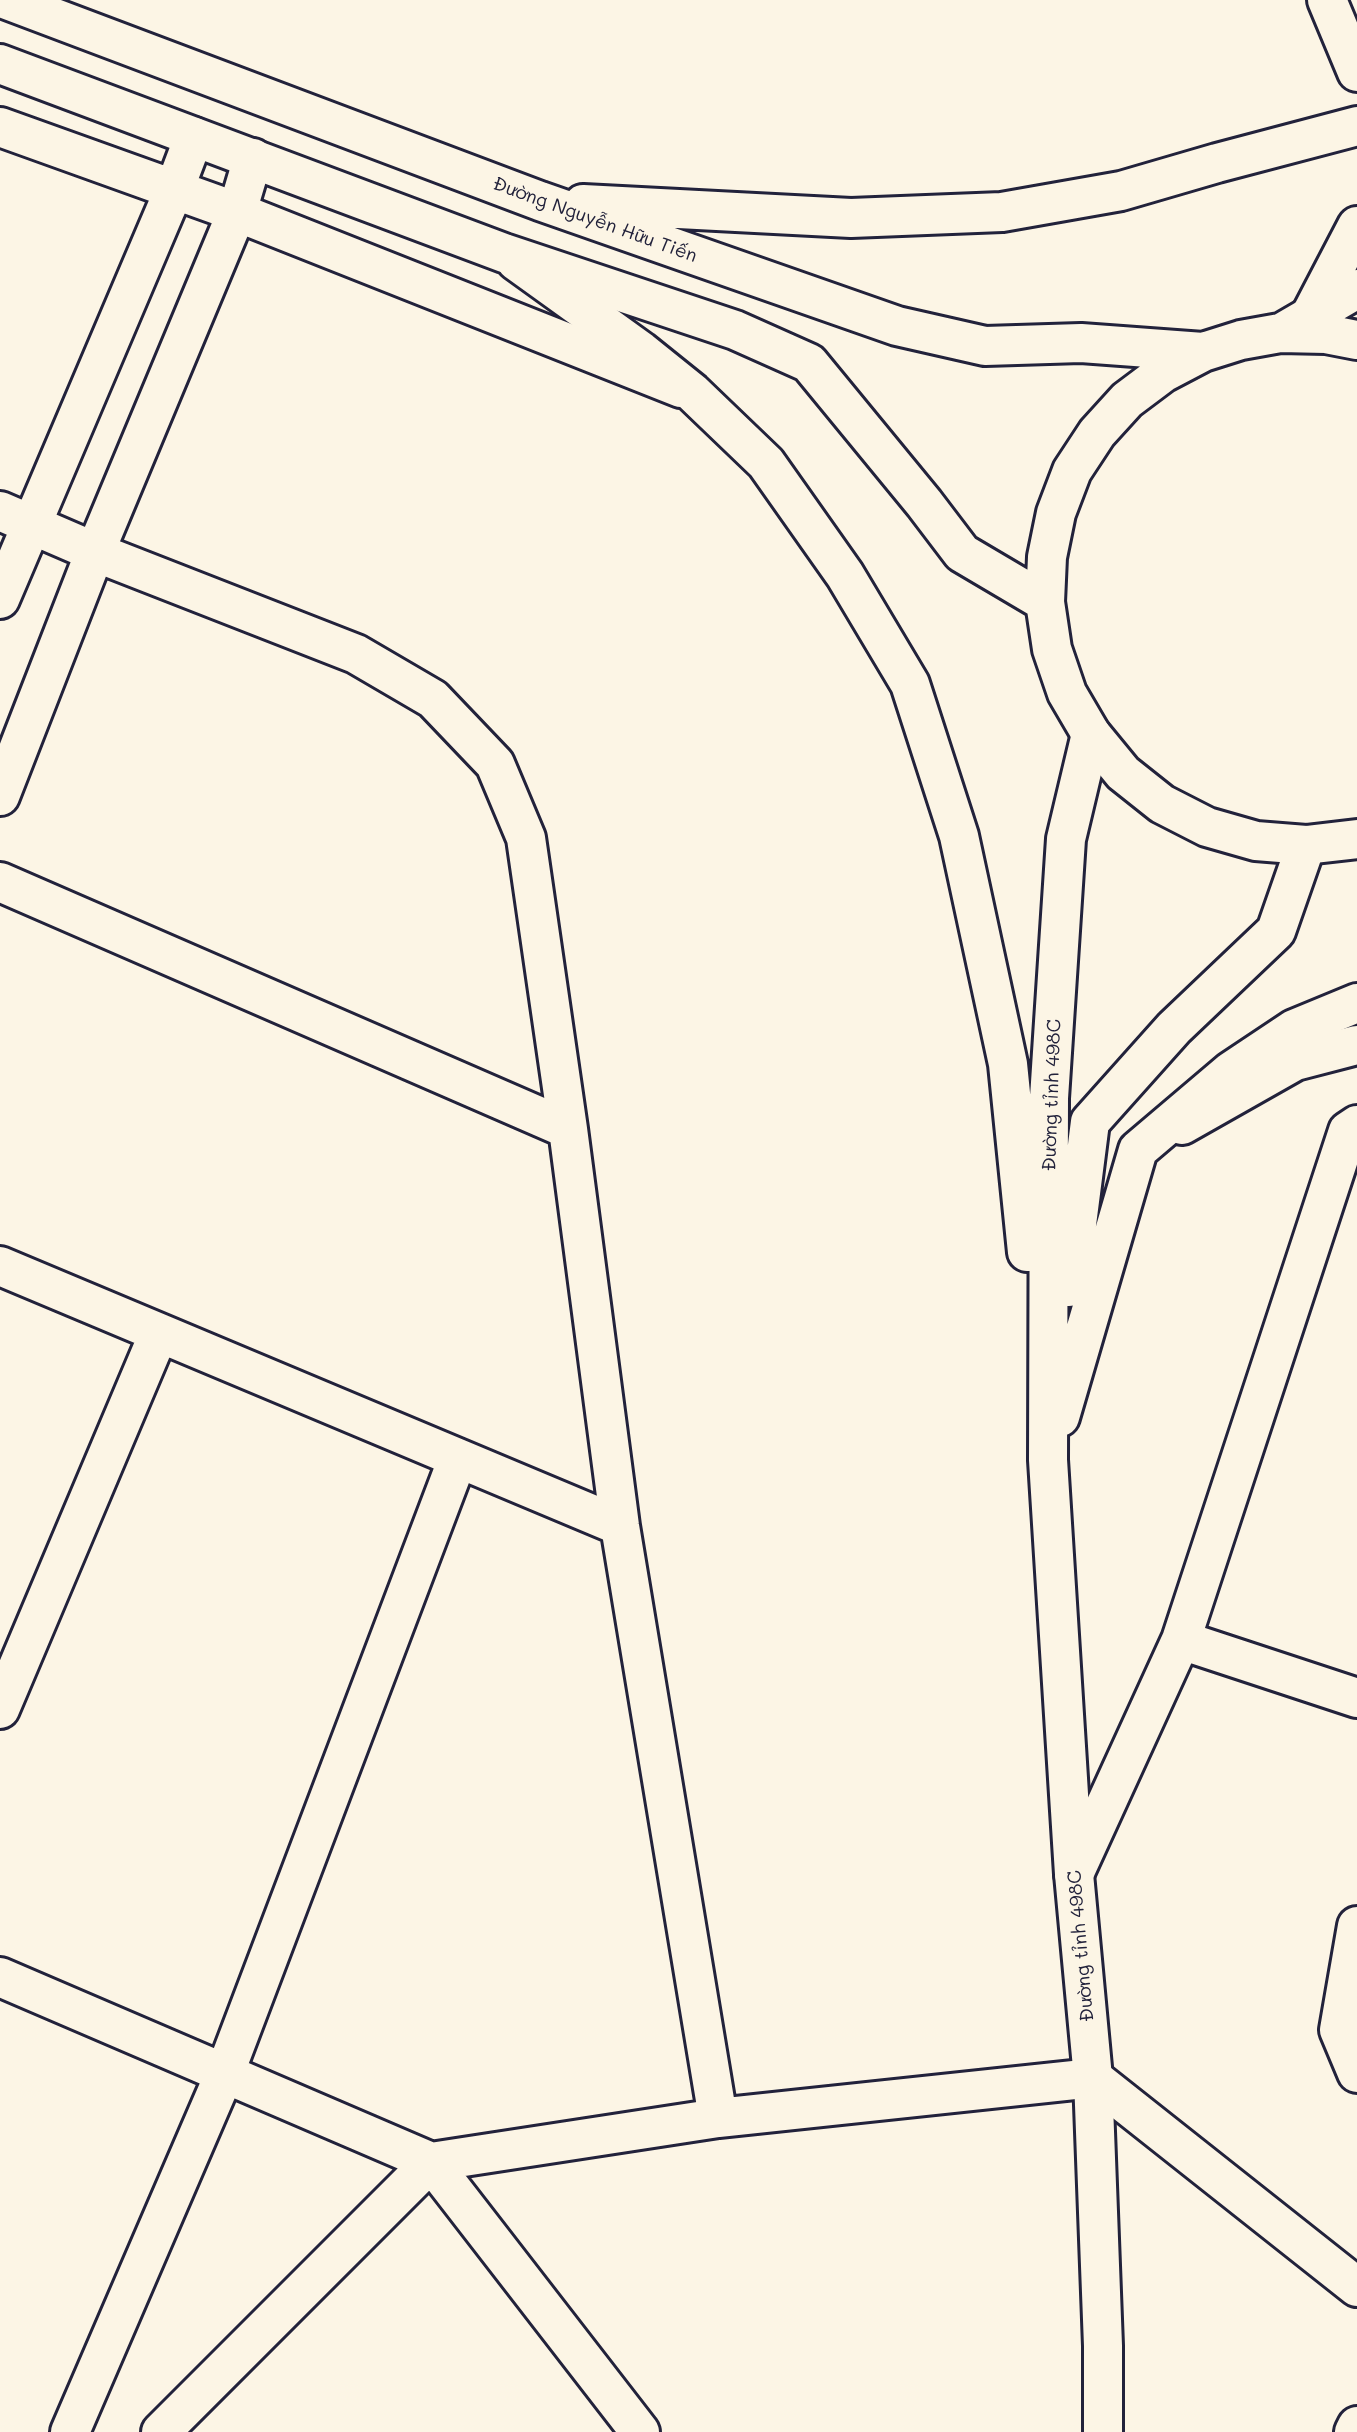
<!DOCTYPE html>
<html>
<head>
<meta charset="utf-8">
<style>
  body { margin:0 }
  canvas { display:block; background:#fcf5e5 }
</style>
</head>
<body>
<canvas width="1357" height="2432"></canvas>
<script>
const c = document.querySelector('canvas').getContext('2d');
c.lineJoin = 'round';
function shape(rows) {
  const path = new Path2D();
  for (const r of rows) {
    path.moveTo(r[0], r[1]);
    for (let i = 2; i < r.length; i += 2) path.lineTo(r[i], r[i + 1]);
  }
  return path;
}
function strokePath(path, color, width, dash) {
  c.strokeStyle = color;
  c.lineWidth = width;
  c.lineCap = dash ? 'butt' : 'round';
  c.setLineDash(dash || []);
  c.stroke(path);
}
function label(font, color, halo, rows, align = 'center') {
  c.font = font + ' Mali,sans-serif';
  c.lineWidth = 5;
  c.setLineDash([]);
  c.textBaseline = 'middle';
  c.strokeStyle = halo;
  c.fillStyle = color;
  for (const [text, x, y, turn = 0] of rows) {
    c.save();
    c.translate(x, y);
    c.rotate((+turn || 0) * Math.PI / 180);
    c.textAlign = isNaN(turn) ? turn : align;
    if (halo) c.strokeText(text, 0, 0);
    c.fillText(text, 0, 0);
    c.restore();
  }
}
const street = shape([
  [0,127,237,212,681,388],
  [0,511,95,552,356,654,433,699,495,764,526,838,568,1129,620,1526,718,2118],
  [0,599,174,190,194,137],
  [0,796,95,552,237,212,253,158],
  [0,882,568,1129],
  [1182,1125,1295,1061,1357,1045],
  [0,1266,620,1526],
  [1181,1640,1357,1698],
  [0,1709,159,1333],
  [1074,1874,1181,1640,1348,1131,1357,1125],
  [1357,1926,1339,2030,1357,2073],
  [0,1977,431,2162,640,2432],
  [70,2432,224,2075,458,1458],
  [161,2432,431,2162,718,2118,1093,2078,1357,2287],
  [1354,2432,1357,2426]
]);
const secondary = shape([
  [1327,0,1357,72],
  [516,261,641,351,692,392,766,463,845,575,910,684,959,836,1008,1064,1027,1252],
  [1309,318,1357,226],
  [1091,734,1066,839,1049,1098,1048,1460,1074,1874,1093,2078,1103,2346,1103,2432],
  [1069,1287,1090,1122,1174,1028,1276,931,1306,845],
  [1060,1417,1138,1150,1231,1071,1294,1029,1357,1003]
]);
const highway = shape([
  [7,0,540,201,897,326,985,346,1081,343,1203,352],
  [0,64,504,253,735,330,809,363,924,503,962,553,1045,602],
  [583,204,851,218,1002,212,1121,191,1217,163,1357,126],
  [1283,332,1357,289],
  [1357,340,1326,334,1280,333,1241,340,1203,352,1163,373,1127,400,1097,433,1072,471,1056,513,1047,557,1045,602,1052,649,1067,693,1091,734,1123,773,1162,804,1207,827,1256,841,1306,845,1357,839]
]);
const streetNames = [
  ["Đường Nguyễn Hữu Tiến",595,220,20],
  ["Đường tỉnh 498C",1052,1095,-88],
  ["Đường tỉnh 498C",1081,1946,-95]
];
strokePath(street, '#22223b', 44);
strokePath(secondary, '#22223b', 44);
strokePath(highway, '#22223b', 44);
strokePath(street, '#fcf5e5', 38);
strokePath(secondary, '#fcf5e5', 38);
strokePath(highway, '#fcf5e5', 38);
label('19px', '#22223b', '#fcf5e5', streetNames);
</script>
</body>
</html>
